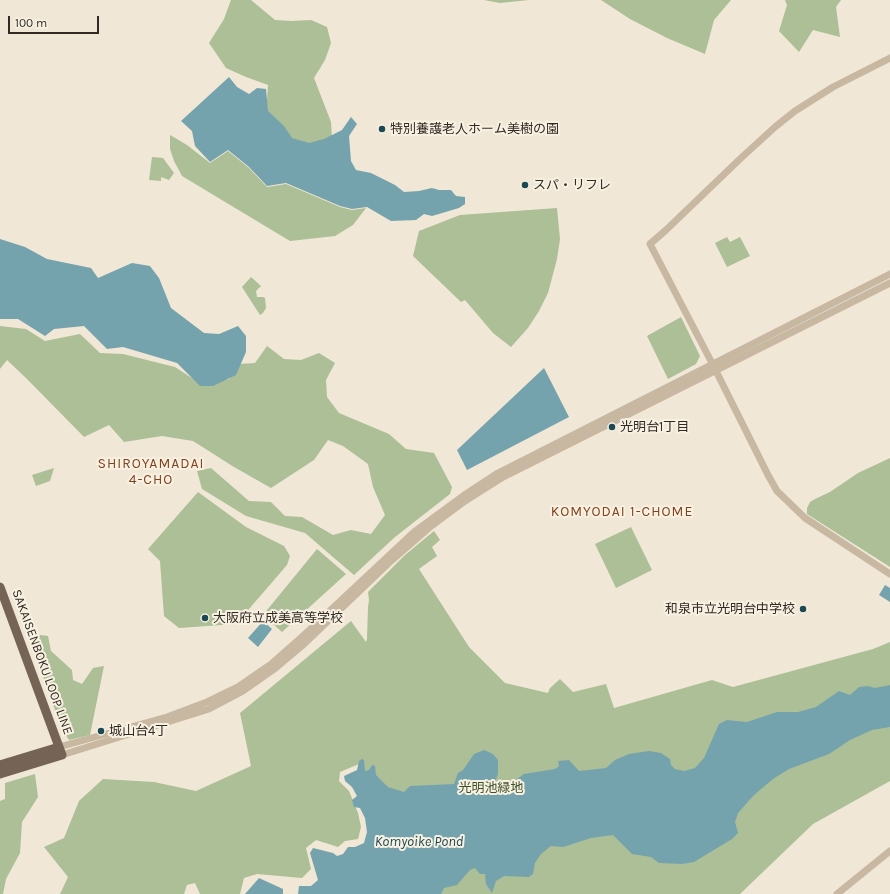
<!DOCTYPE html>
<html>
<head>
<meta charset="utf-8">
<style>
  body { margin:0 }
  #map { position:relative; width:890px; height:894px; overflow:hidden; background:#f0e7d6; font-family:Karla,sans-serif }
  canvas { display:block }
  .scale { position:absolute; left:8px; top:16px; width:91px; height:18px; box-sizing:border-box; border:2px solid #322b24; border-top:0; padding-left:5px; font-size:12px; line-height:14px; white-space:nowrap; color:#322b24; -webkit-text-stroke:3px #f8f1e2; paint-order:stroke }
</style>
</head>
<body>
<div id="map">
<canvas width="890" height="894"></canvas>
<div class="scale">100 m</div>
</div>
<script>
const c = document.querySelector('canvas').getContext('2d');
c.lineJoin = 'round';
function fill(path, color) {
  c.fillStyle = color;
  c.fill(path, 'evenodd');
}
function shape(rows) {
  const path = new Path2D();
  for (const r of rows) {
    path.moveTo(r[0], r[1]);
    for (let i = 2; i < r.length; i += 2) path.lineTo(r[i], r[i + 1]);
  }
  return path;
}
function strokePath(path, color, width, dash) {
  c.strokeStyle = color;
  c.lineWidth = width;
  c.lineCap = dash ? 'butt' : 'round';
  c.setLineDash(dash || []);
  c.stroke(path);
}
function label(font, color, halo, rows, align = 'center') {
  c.font = font + ' Karla,"Noto Sans JP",sans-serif';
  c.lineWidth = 4;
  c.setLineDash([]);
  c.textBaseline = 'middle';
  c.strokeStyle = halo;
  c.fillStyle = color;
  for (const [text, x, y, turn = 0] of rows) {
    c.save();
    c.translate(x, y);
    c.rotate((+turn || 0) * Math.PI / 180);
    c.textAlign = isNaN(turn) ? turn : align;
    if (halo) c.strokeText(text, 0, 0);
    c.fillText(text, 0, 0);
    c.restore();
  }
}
const green = shape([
  [231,0,251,0,275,20,291,21,311,20,327,27,331,43,325,60,314,78,331,122,332,139,306,147,287,138,266,113,268,85,246,77,226,68,209,43,224,19],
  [484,0,529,0,500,3],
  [601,0,731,0,714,20,705,54,667,38,630,19],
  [785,0,841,0,836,7,840,37,813,30,799,52,779,31,787,5],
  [170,135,187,145,210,163,228,151,249,168,267,187,286,184,340,207,352,210,366,208,353,225,335,236,290,241,182,176,174,161,170,149],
  [152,157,163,158,174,173,169,180,161,177,161,181,149,180],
  [557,208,560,239,557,259,548,293,539,311,528,328,511,347,493,333,465,300,461,302,413,256,419,231,460,215],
  [727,237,730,242,740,237,750,256,727,267,715,243],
  [251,277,261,286,256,291,257,297,263,297,265,298,266,308,263,313,260,315,242,287],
  [681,317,700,356,696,364,668,379,647,336],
  [0,326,26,329,45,341,80,334,100,353,123,354,175,367,201,384,229,379,239,364,255,363,267,346,284,359,301,360,319,353,335,363,326,380,327,397,339,413,389,434,406,449,434,453,452,487,450,494,395,537,354,575,305,533,246,516,202,489,197,471,211,468,249,501,271,502,285,516,302,517,333,535,351,530,371,534,385,515,373,487,368,464,343,446,328,440,314,460,271,488,234,467,193,441,162,436,124,442,109,425,84,437,27,379,7,360,0,369],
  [890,458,890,567,807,514,807,508,810,502,815,499,830,492,858,473],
  [54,468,50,481,36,486,32,475],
  [198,492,246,527,284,546,290,556,287,565,236,624,179,628,164,616,160,561,148,549],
  [631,527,652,570,616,588,595,544],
  [434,531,440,540,432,547,437,556,419,569,469,647,505,683,548,693,550,688,560,679,573,692,606,684,614,708,712,680,733,687,744,684,873,649,890,642,890,781,813,824,740,894,393,894,359,764,340,772,339,781,349,791,358,813,361,827,358,839,345,841,338,847,316,840,306,848,311,869,302,878,257,874,244,878,240,894,200,894,195,883,187,885,184,894,60,894,68,877,44,847,64,838,79,801,103,779,154,782,196,791,251,766,240,713,351,621,366,642,367,639,368,607,369,600,368,592,405,555],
  [317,549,346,574,282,632,263,615],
  [40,635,48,636,51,651,72,670,73,680,82,684,93,668,104,666,90,735,69,740,62,729,32,646],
  [35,774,38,797,22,822,20,853,6,879,3,894,0,894,0,801,5,799,5,783]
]);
const water = shape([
  [229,77,237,87,249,94,257,88,266,89,268,111,284,126,292,138,309,143,324,139,342,130,351,117,357,124,349,136,351,161,356,170,371,173,395,185,404,192,419,191,432,188,439,190,451,190,456,196,465,197,465,204,459,208,432,216,424,214,416,220,391,221,367,207,352,209,340,206,286,183,267,186,249,167,228,150,210,162,195,146,192,131,181,121],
  [0,239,25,247,47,259,91,268,98,278,132,263,150,266,159,278,171,308,204,333,219,334,238,326,246,336,246,352,236,375,213,386,200,386,177,363,123,347,107,349,84,326,54,329,45,336,18,319,0,319],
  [544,368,569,417,467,470,457,450],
  [885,585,890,588,890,602,879,595],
  [263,621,272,629,258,647,248,638],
  [890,685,890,727,872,730,850,740,829,754,789,769,773,779,754,795,738,813,735,822,738,833,732,839,694,862,682,864,659,863,651,857,632,854,613,835,591,838,563,847,551,846,541,854,535,863,533,874,529,877,504,876,496,881,492,893,486,884,485,874,480,874,475,868,470,870,457,885,444,888,441,894,298,894,299,886,311,886,318,880,310,853,313,848,333,853,337,856,343,854,348,847,355,847,364,843,367,832,365,818,360,808,354,807,352,800,357,796,352,787,345,781,344,776,357,770,359,761,362,759,364,760,365,771,369,770,372,765,375,766,376,775,388,787,404,792,410,786,454,784,458,773,463,770,474,754,484,750,493,754,498,760,498,774,494,784,499,790,506,793,517,779,524,774,555,769,559,766,558,761,569,760,579,771,606,768,615,760,629,754,649,751,661,753,670,759,671,765,675,769,684,771,695,768,704,758,719,724,727,720,747,722,777,712,798,712,816,707,839,691,850,695,859,687,868,686,875,688],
  [259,878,283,889,283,894,245,894]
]);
const minor = shape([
  [890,58,833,87,795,111,775,127,741,158,666,230,650,244,713,365,768,475,777,491,805,518,890,574],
  [59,747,167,717,207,702,238,687,270,665,304,635,414,532,463,496,498,473,890,274],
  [62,755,209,709,243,691,273,670,304,644,392,560,430,527,465,501,503,477,890,283],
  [837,894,890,851]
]);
const major = shape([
  [0,587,62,755,0,774],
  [0,765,59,747]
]);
const markers = [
  [382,129,4,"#1b4853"],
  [525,185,4,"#1b4853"],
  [612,427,4,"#1b4853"],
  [803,609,4,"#1b4853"],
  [205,618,4,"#1b4853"],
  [101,731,4,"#1b4853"]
];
const poiNames = [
  ["特別養護老人ホーム美樹の園",390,129],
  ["スパ・リフレ",533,185],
  ["光明台1丁目",620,427],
  ["和泉市立光明台中学校",795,609,"right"],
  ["大阪府立成美高等学校",213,618],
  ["城山台4丁",109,731]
];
const streetNames = [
  ["SAKAISENBOKU LOOP LINE",42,662,70]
];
const parkNames = [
  ["光明池緑地",491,788]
];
const neighbourhoodNames = [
  ["SHIROYAMADAI",151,464],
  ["4-CHO",151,480],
  ["KOMYODAI 1-CHOME",622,512]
];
const waterNames = [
  ["Komyoike Pond",419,842]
];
fill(green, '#acbf96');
fill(water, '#75a3ad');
strokePath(minor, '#c8b8a2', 7);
strokePath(major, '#756455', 9);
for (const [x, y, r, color] of markers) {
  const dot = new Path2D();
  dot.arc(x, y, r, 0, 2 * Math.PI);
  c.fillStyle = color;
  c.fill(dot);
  strokePath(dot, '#f8f1e2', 1.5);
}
label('13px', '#322b24', '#f8f1e2', poiNames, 'left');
label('13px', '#322b24', '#f8f1e2', streetNames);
label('13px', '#3d5128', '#f8f1e2', parkNames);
c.letterSpacing = '1px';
label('14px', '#81421e', '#f8f1e2', neighbourhoodNames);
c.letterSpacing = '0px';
label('italic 14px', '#1b4853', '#f8f1e2', waterNames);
</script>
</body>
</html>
